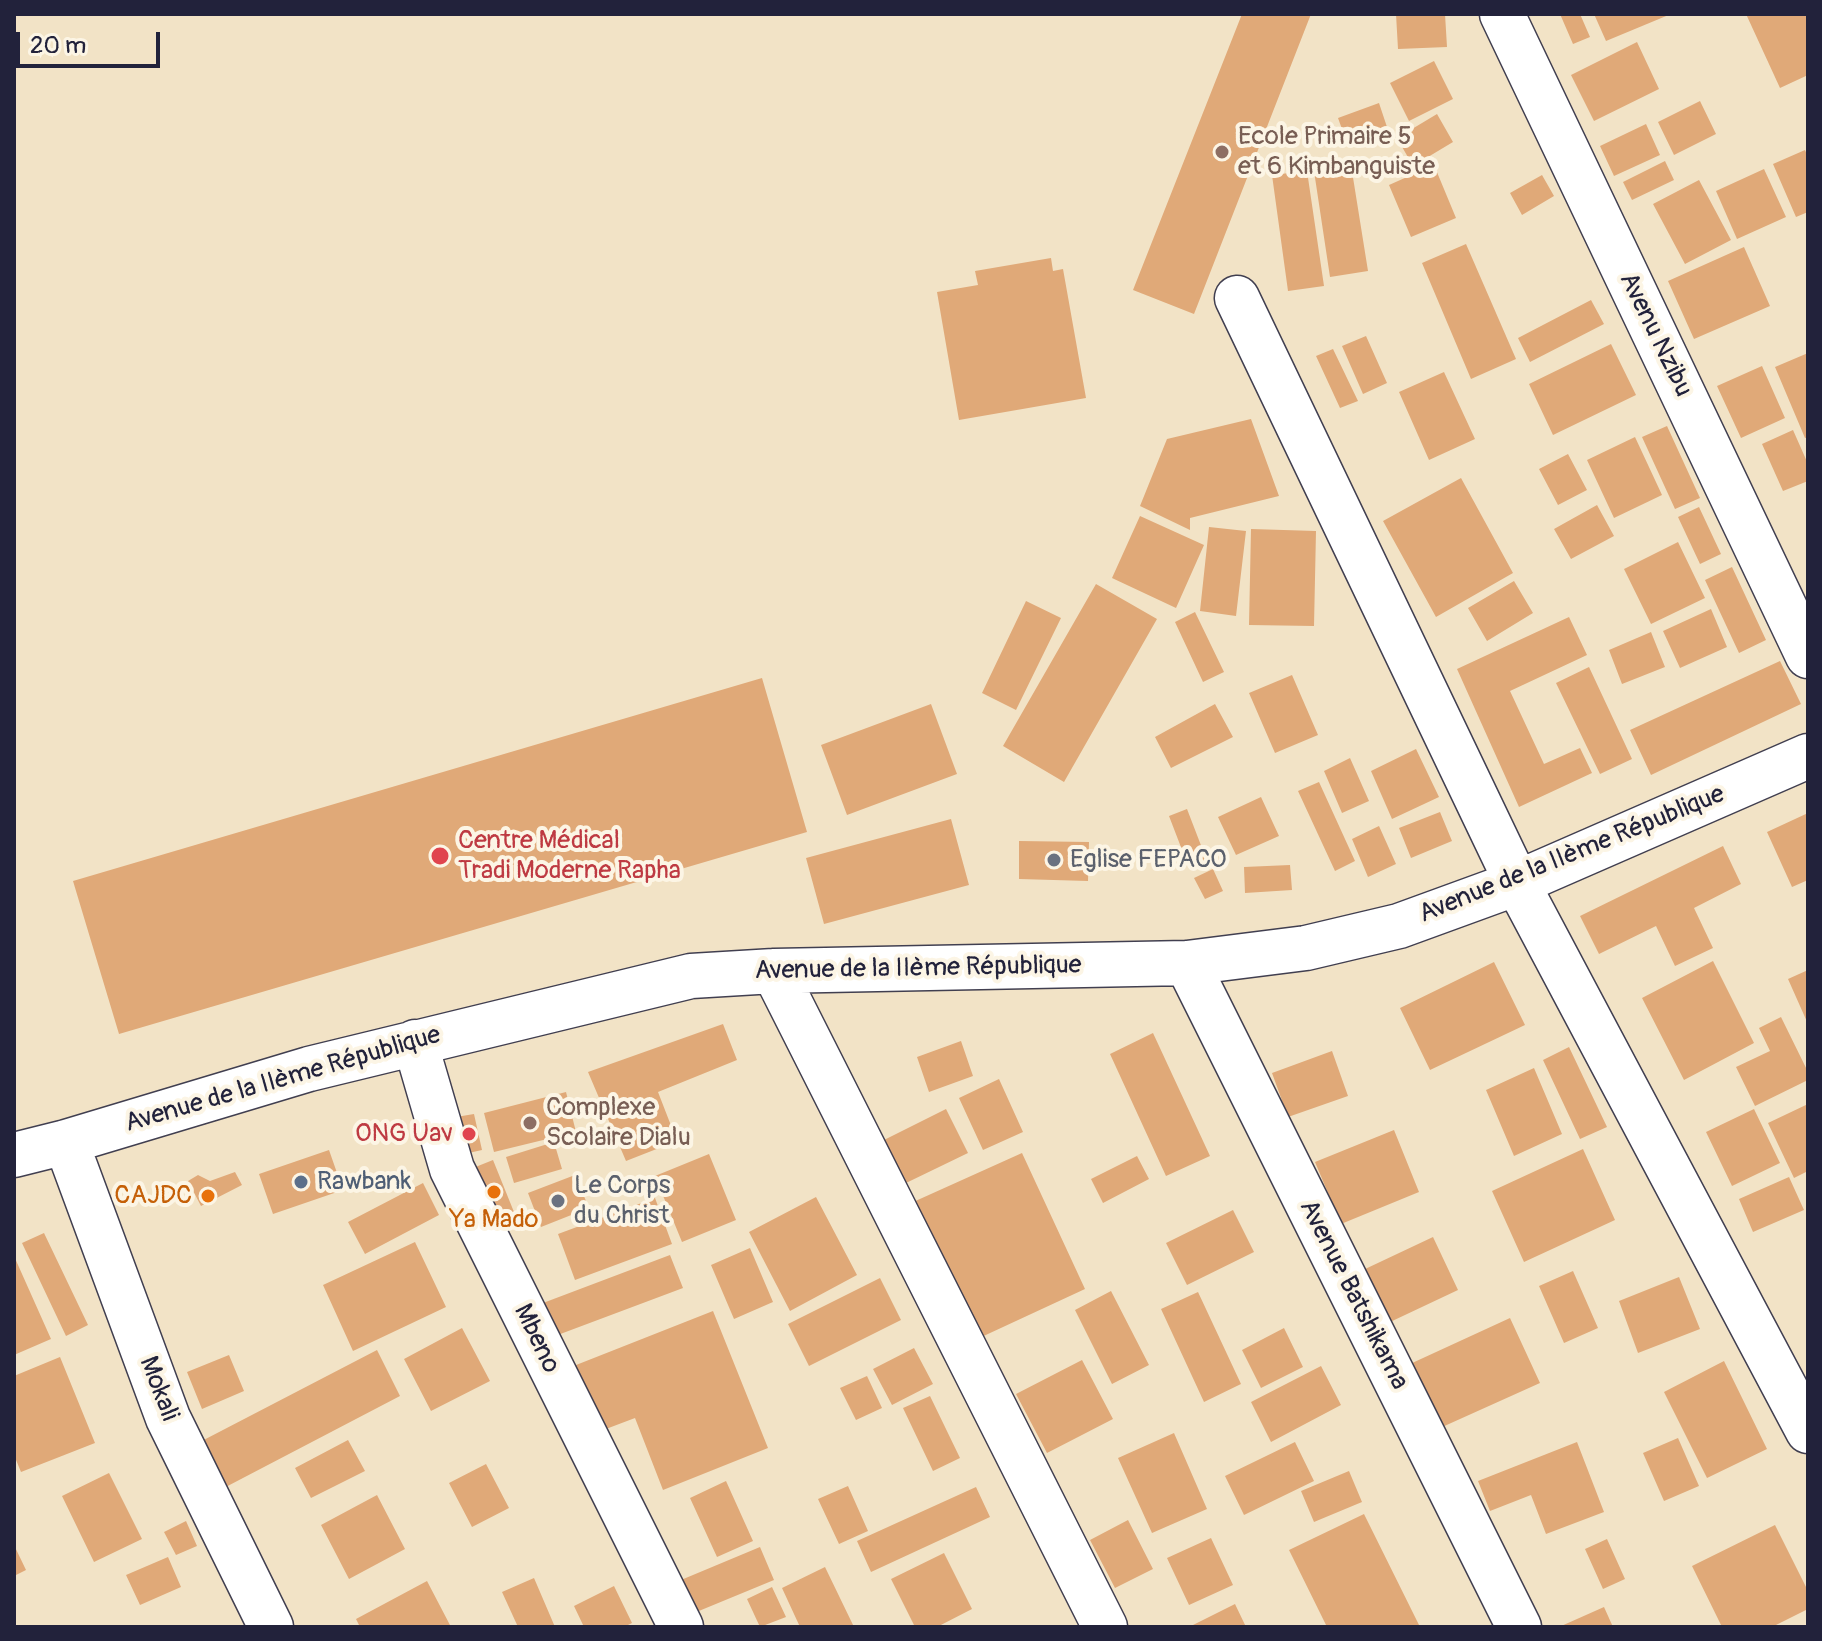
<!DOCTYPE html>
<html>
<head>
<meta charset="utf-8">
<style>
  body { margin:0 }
  #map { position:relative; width:1822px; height:1641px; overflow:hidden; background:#f2e3c6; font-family:Pangolin,sans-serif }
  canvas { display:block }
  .frame { position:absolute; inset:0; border:16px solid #22223b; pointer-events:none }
  .scale { position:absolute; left:16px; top:32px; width:144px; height:36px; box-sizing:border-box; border:4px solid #22223b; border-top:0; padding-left:10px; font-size:24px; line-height:28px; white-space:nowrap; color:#22223b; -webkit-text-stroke:6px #fcf5e5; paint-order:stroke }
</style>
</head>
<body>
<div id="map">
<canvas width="1822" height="1641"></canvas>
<div class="frame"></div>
<div class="scale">20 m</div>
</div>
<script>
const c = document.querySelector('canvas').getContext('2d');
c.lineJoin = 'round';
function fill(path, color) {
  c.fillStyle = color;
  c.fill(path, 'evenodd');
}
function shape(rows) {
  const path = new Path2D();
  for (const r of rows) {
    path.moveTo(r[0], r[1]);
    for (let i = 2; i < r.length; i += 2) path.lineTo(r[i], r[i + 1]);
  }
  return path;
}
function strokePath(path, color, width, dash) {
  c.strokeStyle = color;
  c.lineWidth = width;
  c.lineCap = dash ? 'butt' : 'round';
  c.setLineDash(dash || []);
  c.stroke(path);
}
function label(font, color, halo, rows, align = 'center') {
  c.font = font + ' Pangolin,sans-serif';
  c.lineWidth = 8;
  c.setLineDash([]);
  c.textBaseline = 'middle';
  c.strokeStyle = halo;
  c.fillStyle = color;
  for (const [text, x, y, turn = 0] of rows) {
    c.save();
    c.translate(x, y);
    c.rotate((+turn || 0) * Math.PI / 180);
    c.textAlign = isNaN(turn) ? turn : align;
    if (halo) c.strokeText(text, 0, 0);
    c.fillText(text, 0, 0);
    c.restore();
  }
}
const building = shape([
  [1242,14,1311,14,1194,314,1133,290],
  [1396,14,1445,14,1447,47,1398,49],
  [1560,14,1580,14,1590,37,1573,44],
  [1594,14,1671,14,1606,41],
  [1746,14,1808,14,1808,75,1780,88],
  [1637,42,1659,89,1594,121,1571,75],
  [1434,61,1453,99,1409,121,1390,83],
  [1700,101,1716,134,1674,155,1658,122],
  [1379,103,1388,130,1347,143,1338,118],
  [1437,114,1453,142,1413,166,1397,138],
  [1646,124,1660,155,1614,176,1600,146],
  [1805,150,1808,157,1808,212,1796,217,1773,164],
  [1665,161,1674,180,1632,200,1623,182],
  [1351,165,1368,271,1330,277,1314,171],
  [1434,165,1456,218,1411,237,1389,185],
  [1764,169,1786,217,1737,239,1716,191],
  [1307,171,1324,286,1288,291,1272,175],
  [1542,175,1554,196,1522,215,1510,193],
  [1699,180,1731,240,1685,264,1653,204],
  [1466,244,1516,359,1471,379,1422,263],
  [1744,247,1770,306,1694,339,1668,281],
  [1051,258,1053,271,1063,269,1086,398,959,420,937,292,978,285,975,271],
  [1591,300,1604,324,1530,362,1518,338],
  [1366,336,1387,383,1363,394,1342,346],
  [1611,344,1636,395,1553,435,1529,384],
  [1333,349,1358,401,1340,408,1316,356],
  [1808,353,1808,437,1805,438,1775,367],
  [1762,366,1785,418,1741,438,1717,386],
  [1444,372,1475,439,1429,460,1399,392],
  [1251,419,1279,496,1190,518,1190,530,1140,506,1167,439],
  [1667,426,1700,498,1675,509,1642,437],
  [1793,430,1808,464,1808,481,1783,491,1762,444],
  [1635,437,1662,495,1614,518,1587,460],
  [1568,454,1587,490,1558,505,1539,469],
  [1461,478,1513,573,1436,617,1383,521],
  [1597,505,1614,536,1571,559,1554,529],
  [1699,507,1721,554,1700,564,1678,517],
  [1140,516,1204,545,1176,608,1112,578],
  [1209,527,1246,531,1236,616,1200,611],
  [1251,529,1316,531,1314,626,1249,625],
  [1678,542,1705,598,1651,624,1624,569],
  [1732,567,1766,640,1739,653,1705,580],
  [1514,581,1533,613,1487,641,1468,608],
  [1096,584,1157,619,1064,782,1003,746],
  [1026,601,1061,618,1016,710,982,693],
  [1711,609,1727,647,1680,668,1663,631],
  [1195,612,1224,672,1203,682,1175,622],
  [1569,617,1587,655,1510,691,1544,764,1580,748,1592,773,1519,807,1457,669],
  [1651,632,1665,667,1622,684,1609,650],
  [1780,661,1801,704,1651,775,1630,730],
  [1589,667,1632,759,1600,774,1556,683],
  [1292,675,1318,735,1275,753,1249,693],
  [762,678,807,832,119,1034,73,881],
  [931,704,957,774,847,815,821,745],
  [1215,704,1233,737,1171,768,1155,737],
  [1416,749,1439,797,1392,819,1371,771],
  [1350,758,1369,801,1342,813,1324,771],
  [1319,782,1355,861,1335,871,1298,791],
  [1261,797,1279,836,1236,855,1218,817],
  [1187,809,1207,861,1189,868,1169,816],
  [1440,812,1452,841,1411,858,1399,828],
  [1808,813,1808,880,1792,887,1767,832],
  [951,819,969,885,824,924,806,858],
  [1379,826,1396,864,1368,877,1352,839],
  [1019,841,1089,842,1088,881,1019,879],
  [1723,846,1741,884,1694,908,1713,948,1675,966,1656,926,1599,954,1580,916],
  [1290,865,1292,890,1245,893,1244,867],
  [1213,869,1223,891,1205,899,1194,878],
  [1713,961,1754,1043,1684,1080,1642,998],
  [1494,962,1525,1025,1430,1070,1400,1008],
  [1808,970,1808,1024,1788,979],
  [1781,1017,1808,1072,1808,1080,1755,1106,1736,1067,1770,1051,1759,1028],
  [723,1024,737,1060,658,1092,677,1141,626,1161,588,1072],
  [1153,1033,1210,1156,1166,1176,1110,1054],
  [961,1041,973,1076,929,1092,917,1057],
  [1569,1047,1607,1127,1580,1139,1543,1060],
  [1332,1051,1348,1096,1288,1117,1272,1073],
  [1534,1068,1562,1134,1514,1156,1486,1090],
  [999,1079,1023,1132,983,1150,959,1098],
  [566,1092,576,1132,494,1152,484,1113],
  [1808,1104,1808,1171,1794,1178,1768,1123],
  [946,1109,968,1153,906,1183,884,1140],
  [1754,1109,1780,1163,1732,1186,1706,1132],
  [474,1114,482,1150,464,1154,456,1117],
  [1394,1130,1419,1192,1341,1224,1315,1162],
  [554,1142,562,1169,514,1183,506,1157],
  [1583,1149,1615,1220,1524,1262,1492,1191],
  [329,1150,343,1190,273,1214,259,1174],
  [1022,1153,1085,1289,975,1340,911,1203],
  [709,1154,736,1220,682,1242,655,1176],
  [1137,1156,1149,1179,1103,1203,1091,1179],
  [493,1160,516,1217,495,1225,473,1168],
  [235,1172,242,1185,201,1206,188,1181,198,1175,210,1181],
  [575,1175,589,1208,541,1227,528,1193],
  [1789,1177,1804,1210,1753,1232,1739,1199],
  [423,1183,439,1215,365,1254,348,1222],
  [816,1197,857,1275,790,1311,749,1232],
  [655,1198,672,1244,575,1280,558,1234],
  [1233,1210,1254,1252,1187,1285,1166,1243],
  [44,1233,88,1325,66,1336,22,1243],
  [1433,1237,1458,1290,1388,1323,1363,1270],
  [415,1242,446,1307,353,1351,323,1285],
  [750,1248,773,1302,734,1319,711,1265],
  [670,1255,683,1288,555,1336,543,1303],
  [14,1256,51,1339,14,1355],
  [1573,1271,1598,1328,1564,1343,1539,1286],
  [1679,1277,1700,1329,1638,1353,1619,1301],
  [880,1278,901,1320,809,1366,788,1324],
  [1111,1291,1149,1365,1112,1384,1075,1310],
  [1198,1292,1241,1384,1204,1402,1161,1309],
  [713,1311,768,1448,663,1490,635,1418,598,1432,571,1367],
  [1510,1318,1540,1383,1440,1428,1410,1364],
  [462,1328,490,1381,431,1411,404,1359],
  [1284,1328,1303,1367,1261,1388,1242,1350],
  [914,1348,933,1384,892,1405,873,1369],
  [377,1350,400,1396,220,1490,196,1444],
  [229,1355,244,1391,202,1409,187,1372],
  [60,1357,95,1443,21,1472,14,1455,14,1376],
  [1082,1360,1113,1419,1047,1453,1016,1394],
  [1724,1361,1767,1449,1707,1478,1664,1392],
  [1321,1366,1341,1405,1271,1442,1251,1402],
  [867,1376,882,1408,856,1420,840,1388],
  [930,1396,960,1458,933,1471,903,1408],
  [1174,1433,1207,1509,1152,1533,1118,1458],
  [1678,1438,1699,1486,1664,1501,1643,1453],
  [348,1440,365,1471,311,1498,295,1468],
  [1295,1442,1314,1481,1244,1515,1225,1476],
  [1577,1442,1604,1512,1546,1534,1531,1495,1490,1511,1478,1481],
  [486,1464,509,1508,472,1527,449,1483],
  [1349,1471,1362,1502,1314,1522,1301,1491],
  [109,1473,142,1539,94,1562,62,1496],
  [726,1481,753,1541,717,1557,690,1498],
  [848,1486,868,1531,839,1544,818,1499],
  [976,1487,990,1517,871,1572,857,1541],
  [377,1495,405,1549,349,1579,321,1525],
  [1364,1514,1420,1627,1327,1627,1289,1550],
  [1128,1520,1153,1569,1115,1588,1090,1540],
  [186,1521,197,1546,176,1555,164,1532],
  [1775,1525,1808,1591,1808,1609,1772,1627,1722,1627,1692,1566],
  [1211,1538,1233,1585,1189,1605,1167,1558],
  [1607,1539,1625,1579,1603,1589,1585,1549],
  [14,1545,26,1570,14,1576],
  [760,1547,774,1580,694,1613,681,1580],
  [944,1553,972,1609,937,1627,915,1627,891,1579],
  [168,1557,181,1587,140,1605,126,1575],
  [825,1567,854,1627,800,1627,782,1588],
  [534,1578,555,1627,518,1627,502,1592],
  [427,1581,451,1627,360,1627,356,1619],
  [614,1586,632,1623,624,1627,584,1627,574,1606],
  [772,1587,786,1617,760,1627,747,1599],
  [1235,1604,1246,1627,1189,1627],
  [1604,1607,1613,1627,1559,1627]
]);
const minor = shape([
  [1502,14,1808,656],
  [1237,298,1517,883,1808,1431],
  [1187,963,1519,1627],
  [774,971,1105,1627],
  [415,1042,452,1169,681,1627],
  [66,1142,168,1418,271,1627],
  [14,1155,66,1142,309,1069,691,976,774,971,1187,963,1306,948,1399,926,1517,883,1808,756]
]);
const markers = [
  [1222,152,8,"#8d6e63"],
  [440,856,10,"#e0444e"],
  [1054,860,8,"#6b7280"],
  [530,1123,8,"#8d6e63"],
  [469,1134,8,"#e0444e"],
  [301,1182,8,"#5c6f8a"],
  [494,1192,8,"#e8710a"],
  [208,1196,8,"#e8710a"],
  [558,1201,8,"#6b7280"]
];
const educationNames = [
  ["Ecole Primaire 5",1238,137],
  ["et 6 Kimbanguiste",1238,167],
  ["Complexe",546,1108],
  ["Scolaire Dialu",546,1138]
];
const streetNames = [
  ["Avenu Nzibu",1655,335,64],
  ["Avenue de la IIème République",1572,855,-22],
  ["Avenue de la IIème République",918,969,-1],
  ["Avenue de la IIème République",283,1080,-16],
  ["Avenue Batshikama",1353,1295,63],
  ["Mbeno",536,1339,64],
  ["Mokali",158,1389,69]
];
const healthNames = [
  ["Centre Médical",458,841],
  ["Tradi Moderne Rapha",458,871],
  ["ONG Uav",453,1134,"right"]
];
const worshipNames = [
  ["Eglise FEPACO",1070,860],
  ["Le Corps",574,1186],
  ["du Christ",574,1216]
];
const serviceNames = [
  ["Rawbank",317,1182]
];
const foodNames = [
  ["CAJDC",192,1196],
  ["Ya Mado",494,1220,"center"]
];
fill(building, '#e0a978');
strokePath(minor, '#413f50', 47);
strokePath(minor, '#fff', 44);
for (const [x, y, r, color] of markers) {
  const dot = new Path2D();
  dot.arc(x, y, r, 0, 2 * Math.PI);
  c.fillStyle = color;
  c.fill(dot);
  strokePath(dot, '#fcf5e5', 3);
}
label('26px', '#785e54', '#fcf5e5', educationNames, 'left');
label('26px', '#22223b', '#fcf5e5', streetNames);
label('26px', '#be3a42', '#fcf5e5', healthNames, 'left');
label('26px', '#5b616d', '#fcf5e5', worshipNames, 'left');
label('26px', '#4e5e75', '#fcf5e5', serviceNames, 'left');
label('26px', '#c56008', '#fcf5e5', foodNames, 'right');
</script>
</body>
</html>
